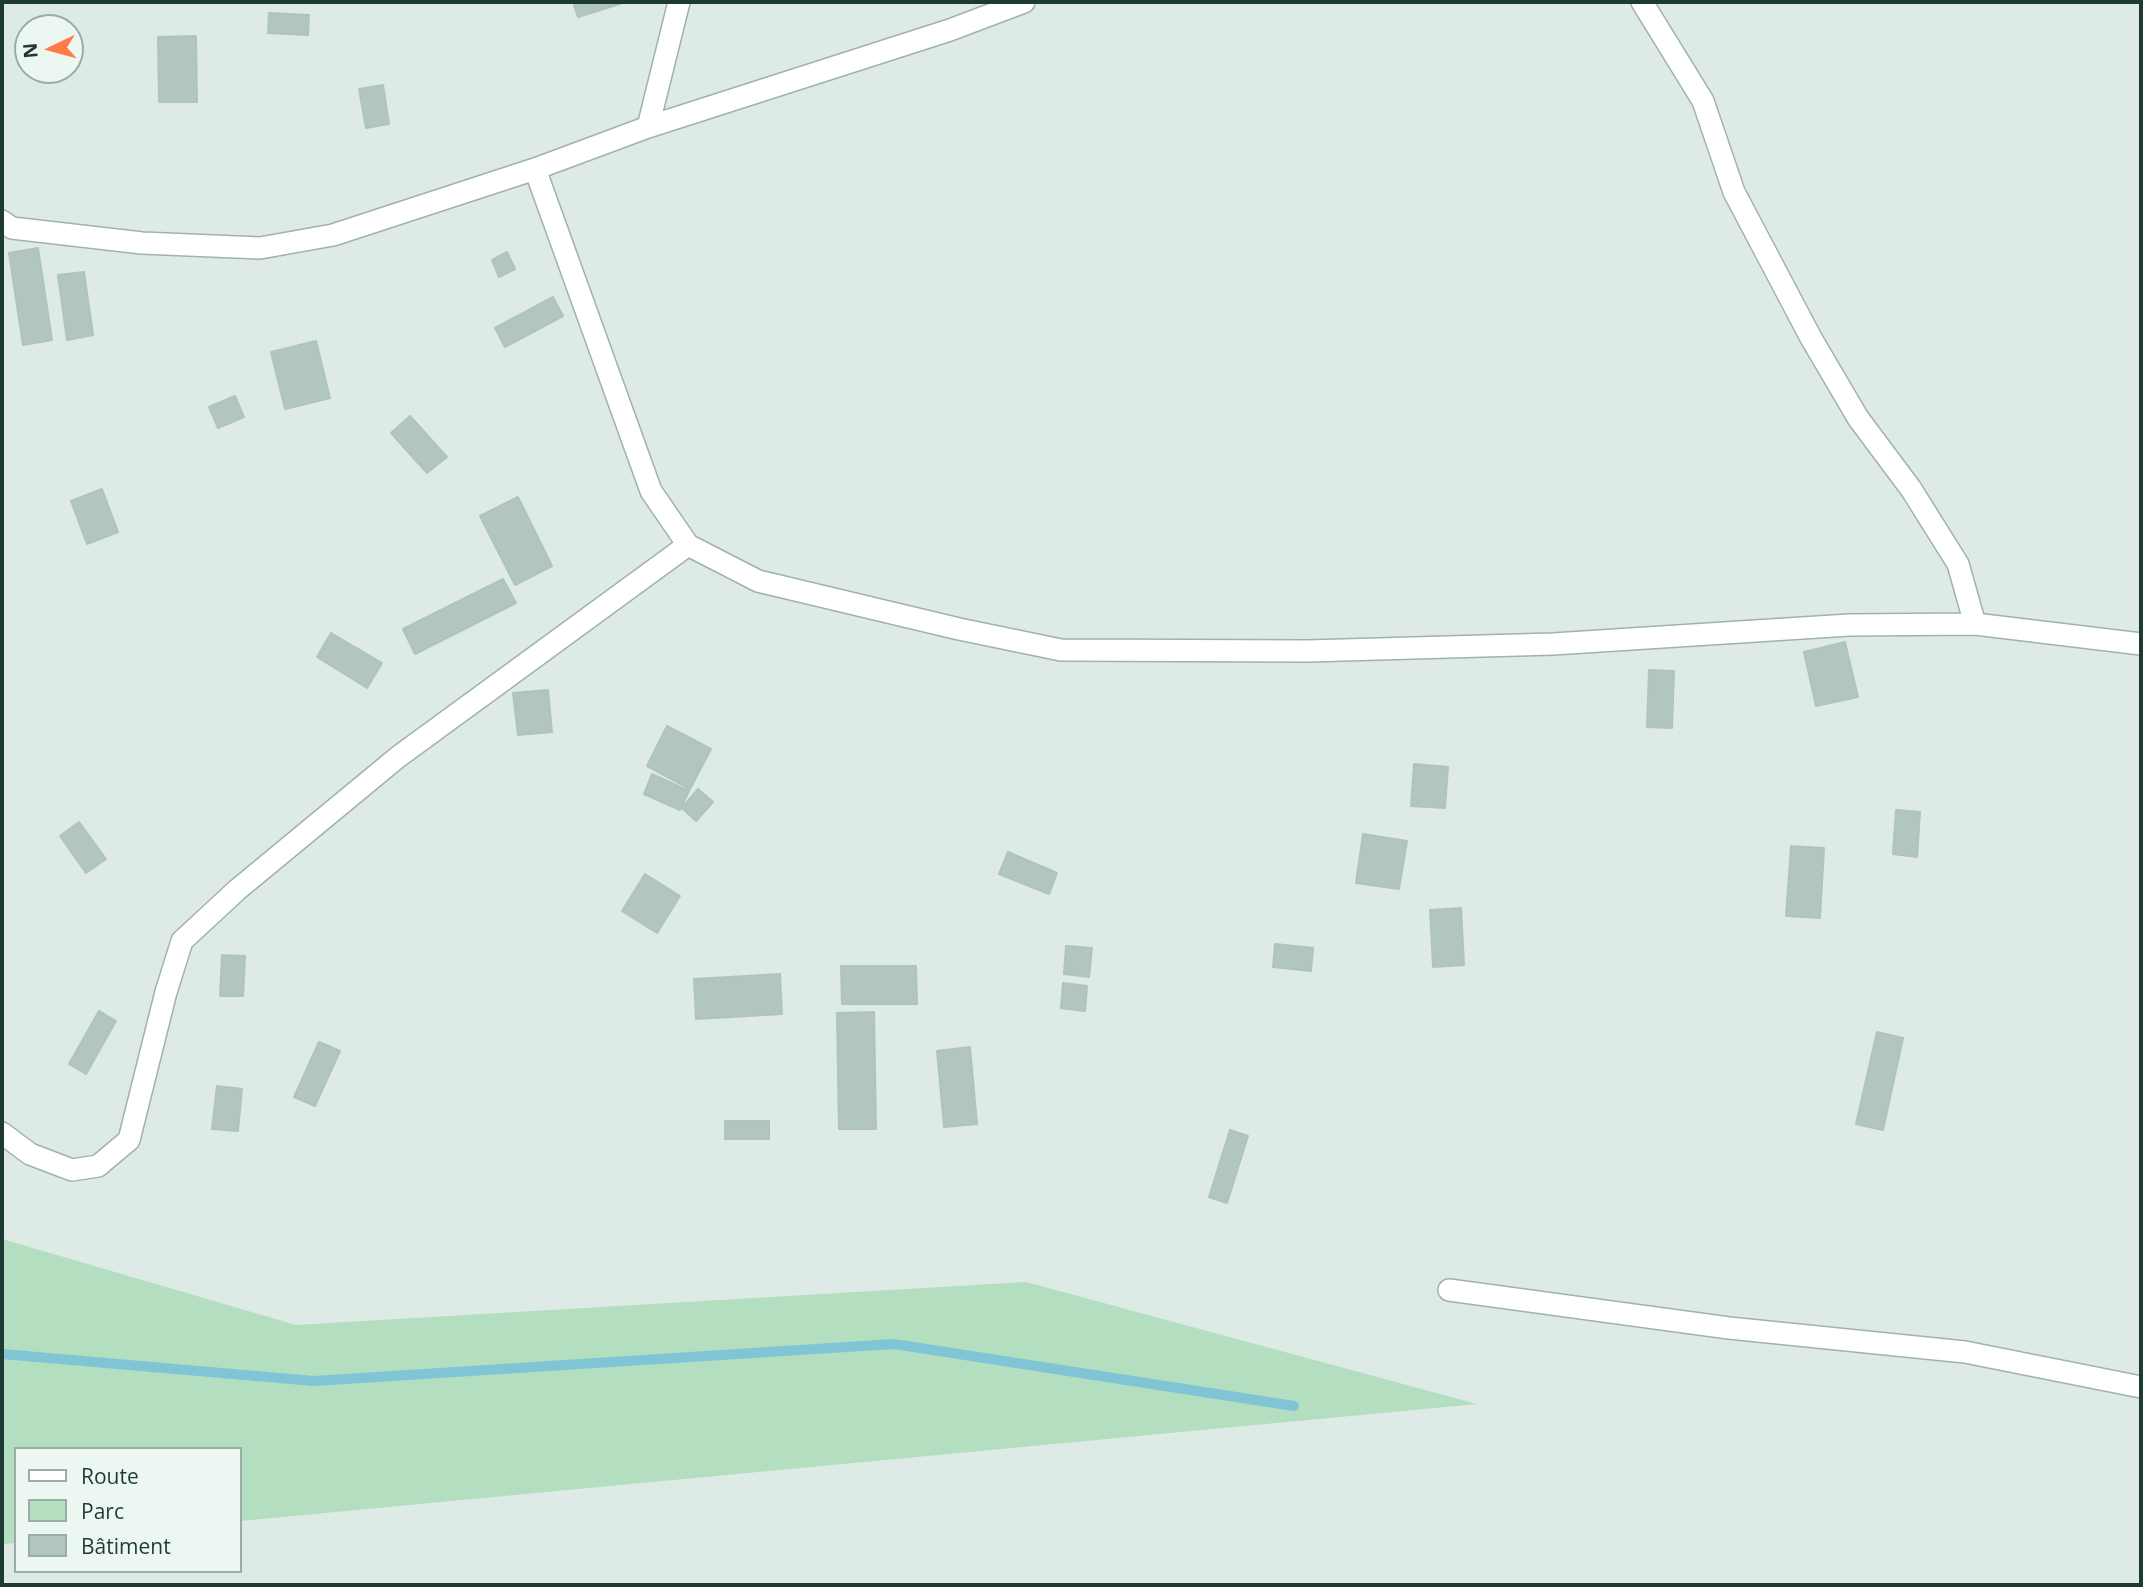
<!DOCTYPE html>
<html>
<head>
<meta charset="utf-8">
<style>
  body { margin:0 }
  #map { position:relative; width:2143px; height:1587px; overflow:hidden; background:#ddeae5; font-family:"Open Sans",sans-serif }
  canvas { display:block }
  .frame { position:absolute; inset:0; border:4px solid #1d3b34; pointer-events:none }
  .legend { position:absolute; left:14px; top:1447px; width:228px; height:126px; box-sizing:border-box; background:#edf7f2; border:2px solid #9aaca6; margin:0; padding:9px 12px; list-style:none; font-size:21px; color:#1d3b34 }
  .legend li { display:flex; align-items:center; gap:14px; height:35px }
  .legend b { width:35px; border:2px solid #9aaca6 }
  .north { position:absolute; left:14px; top:14px; width:70px; height:70px; box-sizing:border-box; background:#edf7f2; border:2px solid #9aaca6; border-radius:50%; rotate:265deg; font-size:19px; font-weight:700; line-height:28px; text-align:center; color:#1d3b34 }
  .north::after { content:''; display:block; margin:auto; width:24px; height:32px; background:#fe7b47; clip-path:polygon(50% 0,100% 100%,50% 72%,0 100%) }
</style>
</head>
<body>
<div id="map">
<canvas width="2143" height="1587"></canvas>
<div class="frame"></div>
<ul class="legend">
<li><b style="height:9px;background:#fff"></b>Route</li>
<li><b style="height:19px;background:#b3dec0"></b>Parc</li>
<li><b style="height:19px;background:#b2c5be"></b>Bâtiment</li>
</ul>
<div class="north">N</div>
</div>
<script>
const c = document.querySelector('canvas').getContext('2d');
c.lineJoin = 'round';
function fill(path, color) {
  c.fillStyle = color;
  c.fill(path, 'evenodd');
}
function shape(rows) {
  const path = new Path2D();
  for (const r of rows) {
    path.moveTo(r[0], r[1]);
    for (let i = 2; i < r.length; i += 2) path.lineTo(r[i], r[i + 1]);
  }
  return path;
}
function strokePath(path, color, width, dash) {
  c.strokeStyle = color;
  c.lineWidth = width;
  c.lineCap = dash ? 'butt' : 'round';
  c.setLineDash(dash || []);
  c.stroke(path);
}
const green = shape([
  [2,1239,296,1325,1026,1282,1477,1404,240,1521,240,1449,16,1449,16,1543,2,1544]
]);
const stream = shape([
  [2,1354,314,1381,894,1344,1294,1406]
]);
const building = shape([
  [573,2,626,2,578,17,573,2],
  [269,13,309,15,308,35,268,33,269,13],
  [196,36,197,102,159,102,158,37,196,36],
  [383,85,389,124,366,128,359,89,383,85],
  [38,248,52,340,23,345,9,253,38,248],
  [507,252,515,269,499,277,492,260,507,252],
  [84,272,93,335,67,340,58,275,84,272],
  [553,297,563,316,505,347,495,328,553,297],
  [316,341,330,398,285,409,271,352,316,341],
  [235,396,244,417,218,428,209,407,235,396],
  [410,416,447,457,427,473,391,433,410,416],
  [102,489,118,532,87,544,71,501,102,489],
  [518,497,552,566,515,585,480,516,518,497],
  [503,579,516,603,415,654,403,629,503,579],
  [331,633,382,663,367,688,317,657,331,633],
  [1845,642,1858,697,1816,706,1804,652,1845,642],
  [1649,670,1674,671,1672,728,1647,727,1649,670],
  [548,690,552,732,518,735,513,693,548,690],
  [667,726,711,749,690,789,647,766,667,726],
  [1414,764,1448,767,1445,808,1411,806,1414,764],
  [652,774,689,791,680,810,644,794,652,774],
  [698,789,713,802,696,821,682,808,698,789],
  [1896,810,1920,812,1917,857,1893,854,1896,810],
  [79,822,106,859,86,873,60,836,79,822],
  [1363,834,1407,841,1399,889,1356,883,1363,834],
  [1791,846,1824,848,1820,918,1786,916,1791,846],
  [1008,852,1057,873,1049,894,999,874,1008,852],
  [645,874,680,896,657,933,622,911,645,874],
  [1461,908,1464,965,1433,967,1430,910,1461,908],
  [1275,944,1313,948,1311,971,1273,967,1275,944],
  [1066,946,1092,948,1089,977,1064,974,1066,946],
  [222,955,245,956,243,996,220,996,222,955],
  [841,966,916,966,917,1004,842,1004,841,966],
  [780,974,782,1014,696,1019,694,979,780,974],
  [1063,983,1087,986,1085,1011,1061,1008,1063,983],
  [99,1011,116,1021,86,1074,69,1064,99,1011],
  [874,1012,876,1129,839,1129,837,1013,874,1012],
  [1877,1032,1903,1038,1883,1130,1856,1124,1877,1032],
  [319,1042,340,1051,315,1106,294,1097,319,1042],
  [970,1047,977,1124,944,1127,937,1051,970,1047],
  [217,1086,242,1089,238,1131,212,1129,217,1086],
  [725,1121,769,1121,769,1139,725,1139,725,1121],
  [1230,1130,1248,1136,1227,1203,1209,1197,1230,1130]
]);
const street = shape([
  [1642,2,1703,101,1734,192,1811,338,1858,418,1911,489,1958,564,1975,624],
  [648,127,679,2],
  [535,169,651,491,688,545,758,581,959,629,1061,650,1308,651,1553,644,1849,625,1975,624,2141,644],
  [2,221,12,228,142,243,260,248,333,235,535,169,648,127,950,30,1024,2],
  [2,1133,30,1154,72,1170,98,1166,129,1140,166,992,182,941,237,890,398,757,688,545],
  [1449,1290,1729,1328,1965,1352,2141,1387]
]);
fill(green, '#b3dec0');
strokePath(stream, '#7fc5d6', 10);
fill(building, '#b2c5be');
strokePath(building, '#afc4bc', 2);
strokePath(street, '#a0b2ac', 24);
strokePath(street, '#fff', 21);
</script>
</body>
</html>
